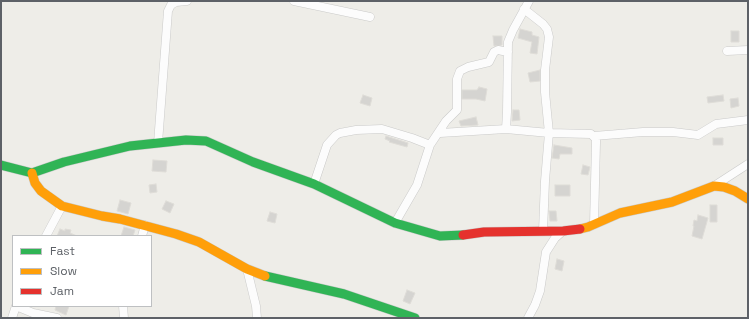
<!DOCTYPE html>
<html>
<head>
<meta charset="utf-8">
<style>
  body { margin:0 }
  #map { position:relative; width:749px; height:319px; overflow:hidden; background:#eeede8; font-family:"Space Grotesk",sans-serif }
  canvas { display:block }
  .frame { position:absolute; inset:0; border:2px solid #5d6167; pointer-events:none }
  .legend { position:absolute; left:12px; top:235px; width:140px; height:72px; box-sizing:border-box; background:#fff; border:1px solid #bec0c2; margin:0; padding:5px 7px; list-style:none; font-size:12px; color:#5d6167 }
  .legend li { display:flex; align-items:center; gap:8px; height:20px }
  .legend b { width:20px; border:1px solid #bec0c2 }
</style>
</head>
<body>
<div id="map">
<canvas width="749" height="319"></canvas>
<div class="frame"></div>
<ul class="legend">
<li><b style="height:5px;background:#30b455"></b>Fast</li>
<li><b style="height:5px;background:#ff9f0a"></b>Slow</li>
<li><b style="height:5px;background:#e5322d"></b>Jam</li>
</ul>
</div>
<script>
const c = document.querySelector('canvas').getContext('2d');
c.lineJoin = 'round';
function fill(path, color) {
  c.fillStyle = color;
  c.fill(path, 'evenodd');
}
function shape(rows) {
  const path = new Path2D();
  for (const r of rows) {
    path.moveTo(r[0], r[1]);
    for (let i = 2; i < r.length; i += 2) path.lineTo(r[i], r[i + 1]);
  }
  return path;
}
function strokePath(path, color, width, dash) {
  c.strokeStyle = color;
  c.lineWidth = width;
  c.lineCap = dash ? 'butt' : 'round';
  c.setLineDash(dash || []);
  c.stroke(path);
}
const building = shape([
  [520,29,532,32,532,35,539,37,537,54,530,53,532,42,518,38,520,29],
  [731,31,739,31,739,42,731,42,731,31],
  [493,36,502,36,502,45,494,46,493,36],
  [540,70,540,81,530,82,528,73,540,70],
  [479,87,487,89,485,101,476,99,462,99,462,90,477,90,479,87],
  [363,95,372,98,370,106,360,103,363,95],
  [723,95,724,101,708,103,707,97,723,95],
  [738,98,739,106,731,108,730,99,738,98],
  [513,110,519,110,520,120,512,121,513,110],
  [476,117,478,125,461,126,459,121,476,117],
  [386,136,408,143,407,147,389,142,390,141,385,139,386,136],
  [713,138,723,138,723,145,713,145,713,138],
  [554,145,572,148,572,154,560,154,559,159,552,158,554,145],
  [153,160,167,161,166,172,152,171,153,160],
  [583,165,590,167,588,175,581,174,583,165],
  [156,184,157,192,150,193,149,185,156,184],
  [555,185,570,185,570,196,555,196,555,185],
  [120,200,131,203,128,214,117,211,120,200],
  [166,201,174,204,170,213,162,209,166,201],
  [710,205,717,205,717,222,710,222,710,205],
  [549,211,556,211,557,221,550,221,549,211],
  [270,212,277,214,275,223,267,221,270,212],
  [698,215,708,218,702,239,692,236,694,226,693,226,694,220,697,221,698,215],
  [124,227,135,230,133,236,121,236,124,227],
  [60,229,65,231,65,229,71,230,70,233,77,236,57,236,60,229],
  [557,259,564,261,562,271,555,269,557,259],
  [407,290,415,293,410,304,403,301,407,290],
  [56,306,69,306,66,315,55,310,56,306]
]);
const street = shape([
  [294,1,370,17],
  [524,9,543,24,547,29,549,37,545,70,545,92,549,133,545,181,543,231],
  [727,51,748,50],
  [506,129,507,112,508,42,513,30,529,1],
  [440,133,506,129,549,133,591,134,596,139,596,143,594,224],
  [594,136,643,132,673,132,698,135,716,124,748,120],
  [158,143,168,11,171,5,176,2,187,1],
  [314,184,327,145,336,135,340,133,356,130,382,129,412,138,430,145],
  [714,186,748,164],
  [395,223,417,185,430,145,446,121,457,110,457,79,460,71,468,67,489,62,494,52,498,50,508,52],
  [46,236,62,206],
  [142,236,145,225],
  [247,269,256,306,257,318],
  [16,306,33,313,57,318],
  [123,306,124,318],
  [12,318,16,306],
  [528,318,535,305,540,291,546,252,555,238,563,231]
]);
const fast = shape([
  [1,165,32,173,64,162,130,146,186,140,206,141,253,162,314,184,395,223,440,236,463,235],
  [265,276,344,294,415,318]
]);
const slow = shape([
  [32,173,35,183,41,191,62,206,102,216,120,219,176,234,199,242,247,269,265,276],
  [580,229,588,227,620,213,672,202,714,186,724,187,735,191,748,199]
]);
const jam = shape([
  [463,235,484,232,563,231,580,229]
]);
fill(building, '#d5d4d1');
strokePath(building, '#dedcd7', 1);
strokePath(street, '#cacac9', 9);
strokePath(fast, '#cacbca', 10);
strokePath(slow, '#cacbca', 10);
strokePath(jam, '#cacbca', 10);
strokePath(street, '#fcfcfc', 8);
strokePath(fast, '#30b455', 9);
strokePath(slow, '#ff9f0a', 9);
strokePath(jam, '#e5322d', 9);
</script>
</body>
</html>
